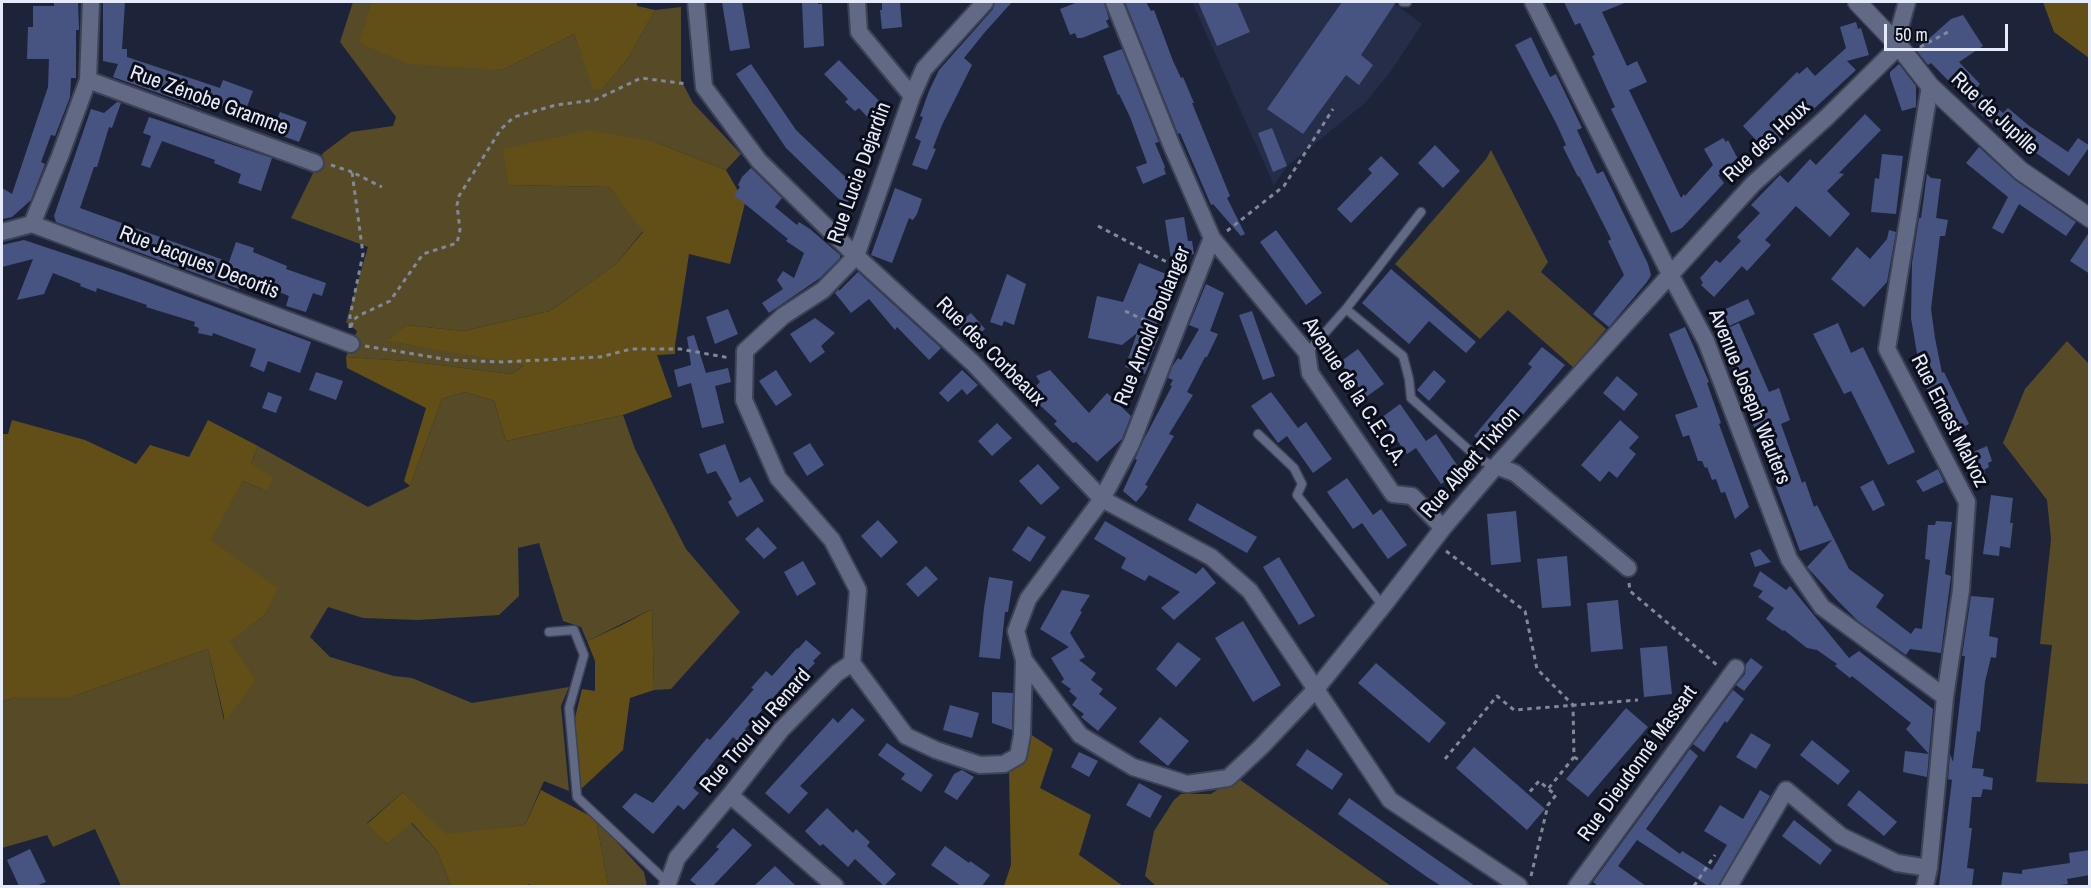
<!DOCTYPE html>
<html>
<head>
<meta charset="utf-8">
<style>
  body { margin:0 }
  #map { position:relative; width:2091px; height:888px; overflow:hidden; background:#1d243a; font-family:"Archivo Narrow",sans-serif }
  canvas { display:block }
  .frame { position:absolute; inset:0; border:3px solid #e6ebfb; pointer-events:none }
  .scale { position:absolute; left:1884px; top:24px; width:124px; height:27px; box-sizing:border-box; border:3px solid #e6ebfb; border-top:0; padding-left:8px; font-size:18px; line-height:21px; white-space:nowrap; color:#e6ebfb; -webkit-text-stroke:4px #0b0e18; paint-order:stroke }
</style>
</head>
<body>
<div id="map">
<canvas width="2091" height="888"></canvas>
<div class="frame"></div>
<div class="scale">50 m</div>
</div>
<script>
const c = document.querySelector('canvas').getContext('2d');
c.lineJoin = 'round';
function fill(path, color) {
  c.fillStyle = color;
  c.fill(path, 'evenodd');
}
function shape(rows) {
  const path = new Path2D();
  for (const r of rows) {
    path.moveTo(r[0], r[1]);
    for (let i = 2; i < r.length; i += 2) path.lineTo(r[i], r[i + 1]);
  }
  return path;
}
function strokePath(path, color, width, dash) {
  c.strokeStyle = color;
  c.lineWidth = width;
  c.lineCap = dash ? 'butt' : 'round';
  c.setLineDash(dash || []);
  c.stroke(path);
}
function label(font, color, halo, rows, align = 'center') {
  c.font = font + ' "Archivo Narrow",sans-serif';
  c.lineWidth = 6;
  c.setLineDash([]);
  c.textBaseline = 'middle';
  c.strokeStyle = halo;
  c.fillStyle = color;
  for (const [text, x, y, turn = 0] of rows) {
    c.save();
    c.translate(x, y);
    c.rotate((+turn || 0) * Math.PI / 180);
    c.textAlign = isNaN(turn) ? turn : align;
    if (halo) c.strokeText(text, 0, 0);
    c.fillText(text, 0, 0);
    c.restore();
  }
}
const built = shape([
  [1192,2,1392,2,1422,24,1391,71,1365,103,1287,166,1274,185]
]);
const green = shape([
  [353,2,371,2,360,43,502,70,574,34,594,89,603,89,629,57,655,10,681,7,681,80,693,103,741,154,726,170,655,142,510,185,609,187,643,231,616,264,550,311,464,331,406,325,388,341,525,364,512,374,407,361,346,357,357,331,346,322,368,247,291,218,323,153,351,132,393,126,396,117,340,42],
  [1491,150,1548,262,1541,272,1606,329,1574,368,1508,310,1480,339,1395,264,1486,159],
  [2067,341,2089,364,2089,784,2036,782,2052,645,2040,644,2051,539,2047,500,2003,443,2025,389],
  [465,392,494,401,506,441,623,415,635,449,686,549,740,612,671,689,654,690,652,609,587,641,581,627,563,621,539,543,518,548,519,596,499,615,418,620,363,618,328,607,310,637,330,657,394,676,412,678,472,703,569,687,561,706,569,791,544,781,525,825,446,835,403,792,367,823,387,844,411,823,437,851,451,886,121,886,95,829,53,847,47,835,2,848,2,702,15,697,71,697,208,649,224,720,229,641,265,615,277,588,210,540,243,481,266,491,251,463,258,446,368,507,410,486,442,399],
  [1236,777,1391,886,1156,886,1145,876,1154,831,1174,800,1181,794,1211,794],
  [596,819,644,872,647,886,618,886,608,884]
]);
const forest = shape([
  [371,2,637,2,637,6,655,10,629,57,603,89,593,89,574,34,502,70,408,64,359,43],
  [2043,2,2089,2,2089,58,2054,32],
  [590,130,655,142,726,170,745,203,730,264,689,254,675,345,675,354,657,355,672,397,623,415,506,441,494,401,465,392,442,399,410,486,404,481,426,408,347,368,346,357,407,361,512,374,524,365,387,341,406,325,464,331,550,311,616,264,643,232,609,187,509,185,503,149],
  [12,420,85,440,136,464,150,445,189,457,208,420,258,446,251,463,273,478,266,491,243,481,211,540,278,588,265,615,230,641,256,680,225,721,208,649,71,697,15,697,2,702,2,434,8,434],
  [652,609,654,690,630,698,623,750,580,790,575,718,582,689,595,691,595,661,587,641,622,625],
  [1027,732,1053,749,1040,788,1091,815,1079,855,1123,886,1004,886,1011,865,1009,771],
  [541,790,596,819,608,884,618,886,531,886,529,884,526,886,451,886,437,851,412,823,387,844,367,824,403,792,446,834,525,825]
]);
const building = shape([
  [54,2,78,2,79,30,76,30,76,78,71,78,70,97,55,136,51,135,41,162,45,164,31,200,12,217,2,219,2,188,12,194,48,87,49,59,27,59,28,27,33,27,33,6,54,6],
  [103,2,125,2,122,49,127,49,127,57,220,88,223,80,253,91,244,114,204,99,201,108,113,77,118,64,103,61],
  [722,2,742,2,750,48,730,51],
  [802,2,818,2,818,4,822,4,824,46,804,48],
  [882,2,900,2,902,27,882,29,880,10,882,10],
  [995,2,1012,2,985,32,964,58,972,65,942,125,933,148,936,149,927,170,912,165,921,141,915,138,923,117,920,116,929,91,939,70,993,9],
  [1078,2,1104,2,1109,19,1106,21,1109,27,1082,38,1077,38,1075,33,1070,35,1060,9],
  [1125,2,1146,2,1151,11,1154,10,1173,61,1181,78,1183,77,1194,103,1192,103,1230,196,1227,198,1245,234,1241,236,1213,204,1211,205,1180,133,1178,134],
  [1198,2,1237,2,1250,32,1217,46],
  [1342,2,1396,2,1361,55,1373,65,1359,85,1346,75,1303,134,1267,109],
  [1564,2,1627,2,1602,12,1627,66,1637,61,1647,82,1629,90,1681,198,1684,194,1685,196,1713,165,1704,149,1723,138,1726,142,1728,140,1740,163,1718,175,1724,183,1682,228,1671,233,1611,109,1615,107,1592,56,1595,55,1580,23,1575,25],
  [1963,15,1983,46,1959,62,1980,84,1976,89,2003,113,2008,108,2028,125,2068,152,2078,138,2090,146,2069,176,2029,148,2026,152,2010,139,1983,116,1931,63,1928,65,1916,50,1951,19],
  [1856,22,1858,29,1861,28,1869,55,1847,61,1856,70,1767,152,1743,126,1797,72,1799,74,1807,67,1815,76,1846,48,1840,27],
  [1531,37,1550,77,1556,74,1582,128,1577,130,1597,174,1603,171,1648,264,1651,275,1647,282,1609,327,1593,314,1624,275,1608,241,1611,239,1579,176,1578,177,1563,147,1566,145,1557,125,1515,45],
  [1122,49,1159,142,1155,143,1165,167,1164,169,1166,174,1143,184,1136,167,1147,163,1130,117,1119,94,1118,95,1103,56],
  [839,60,885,107,871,121,859,108,855,111,845,102,848,99,824,74],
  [751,64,796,130,859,190,845,205,786,148,736,74],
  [1899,64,1916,86,1916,107,1902,111,1890,76,1890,72],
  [117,102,121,103,112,128,109,127,97,167,94,167,80,208,229,262,236,242,254,248,253,252,287,266,286,269,326,283,322,296,313,293,306,312,286,306,289,296,243,277,239,289,56,222,54,216,91,109,104,113],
  [280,112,307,122,299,142,272,132],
  [1865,114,1881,130,1839,173,1844,174,1827,191,1850,214,1830,237,1796,206,1765,240,1771,245,1747,271,1742,266,1714,297,1701,285,1703,283,1700,278,1716,260,1720,263,1741,241,1737,237,1760,213,1751,205,1780,175,1788,183,1810,159,1816,165],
  [149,117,272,158,261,191,238,183,241,174,214,163,215,160,162,141,150,168,141,165,151,136,143,133],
  [1272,128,1287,166,1273,172,1258,133],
  [1435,145,1460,171,1443,188,1418,163],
  [1979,147,2015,180,2076,222,2066,236,2019,204,2003,234,1992,228,2008,197,1966,163],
  [1882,154,1903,156,1896,214,1871,212,1875,178,1879,179],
  [1381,156,1399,174,1351,223,1337,209,1372,173,1368,169],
  [751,168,782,198,775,207,797,225,799,222,810,229,840,255,840,258,820,278,769,313,762,303,783,289,777,280,783,271,794,278,804,253,786,241,788,239,734,195,740,187,738,185,742,177],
  [1927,174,1931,178,1941,179,1936,218,1948,220,1945,236,1940,236,1931,309,1935,338,1942,373,1944,372,1969,424,1951,434,1925,385,1920,371,1911,318,1912,263,1919,218,1921,218],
  [895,188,922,199,917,214,913,220,909,218,892,263,871,255],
  [1184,217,1188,241,1192,241,1194,254,1171,259,1165,220],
  [1276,230,1322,293,1306,305,1260,242],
  [1889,230,1896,232,1887,282,1864,307,1831,279,1857,247,1870,259,1887,239],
  [2090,231,2090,274,2070,261],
  [24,240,123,273,311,342,300,373,268,361,264,372,250,366,256,349,213,333,212,336,198,333,199,328,194,326,195,322,146,307,147,305,97,288,96,292,80,286,81,284,53,273,44,294,17,300,33,259,2,267,2,245],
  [1139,263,1166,274,1159,292,1168,296,1153,334,1159,337,1148,362,1150,362,1145,374,1125,367,1137,333,1122,345,1088,338,1097,296,1123,302],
  [1391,269,1476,342,1466,353,1429,321,1409,344,1362,303],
  [858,272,941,348,929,360,897,327,895,330,869,299,851,313,835,293,839,289,839,291],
  [1007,274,1026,284,1014,325,1004,321,1002,326,990,322],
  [1206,284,1224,293,1210,331,1218,334,1207,357,1205,357,1187,392,1193,395,1169,434,1174,436,1145,485,1148,486,1143,494,1136,502,1123,491,1137,460,1135,459,1144,439,1172,386,1170,385,1173,380,1168,378,1172,367,1178,358,1181,360,1199,329,1189,325],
  [1748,299,1755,314,1727,327,1721,311],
  [728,309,738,334,715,344,706,317],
  [1252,311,1275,376,1263,380,1239,315],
  [971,313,985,329,970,342,956,325],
  [815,318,835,333,821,346,825,352,810,363,790,334],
  [1739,323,1769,392,1779,388,1790,420,1781,424,1802,483,1805,481,1814,507,1817,505,1849,569,1884,595,1876,607,1911,634,1915,628,1922,629,1930,560,1925,559,1928,525,1935,525,1936,521,1952,522,1945,574,1951,576,1941,653,1910,649,1906,655,1858,621,1838,601,1807,567,1832,540,1800,551,1719,332],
  [1838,323,1851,353,1863,347,1915,452,1888,465,1851,391,1844,394,1813,334],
  [1685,327,1709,382,1707,383,1721,423,1719,424,1749,507,1735,519,1725,492,1721,493,1716,479,1712,480,1707,467,1705,468,1702,461,1698,461,1689,435,1683,437,1675,415,1698,407,1669,334],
  [694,335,706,373,728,368,731,382,715,386,724,423,702,428,691,383,678,387,674,370,691,365,687,337],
  [1542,347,1565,365,1492,451,1474,436,1532,367,1528,364],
  [1358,349,1384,384,1366,397,1340,362],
  [776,370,792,395,776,406,759,381],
  [962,370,978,385,967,395,962,389,948,402,939,393],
  [1050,370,1089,413,1107,393,1131,416,1122,439,1097,462,1076,442,1073,443,1054,424,1057,421,1030,396,1038,388,1036,386,1040,382,1036,376],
  [1434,370,1446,381,1429,401,1417,390],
  [316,372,343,381,336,400,309,390],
  [1617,376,1638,394,1624,411,1603,393],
  [268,392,282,397,276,413,262,408],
  [1271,392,1298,428,1306,422,1332,459,1313,473,1287,436,1278,443,1251,406],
  [1400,404,1426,441,1436,434,1461,471,1441,484,1416,448,1407,454,1381,418],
  [1620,420,1639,437,1629,448,1636,454,1617,478,1609,471,1600,482,1581,465],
  [997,423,1012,438,992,456,978,441],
  [810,443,824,465,807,476,793,453],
  [725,444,740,483,750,477,764,501,737,517,728,502,732,499,716,471,707,474,699,454],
  [1987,446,1992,461,1988,463,1989,467,1984,470,1985,474,1974,478,1962,457],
  [1038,464,1060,488,1041,505,1019,481],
  [1938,469,1944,482,1923,492,1916,481],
  [1347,478,1373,515,1381,509,1407,545,1388,559,1362,523,1353,529,1327,492],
  [1873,480,1885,505,1873,511,1860,487],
  [1991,495,2013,498,2010,523,2013,523,2010,548,2000,546,1999,556,1983,554],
  [1197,503,1257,537,1247,553,1188,520],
  [1516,511,1521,562,1491,565,1487,514],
  [878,520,898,542,881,558,861,536],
  [1105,521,1196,574,1203,567,1216,583,1174,620,1161,608,1180,592,1149,575,1145,581,1121,568,1126,558,1094,539],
  [1028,526,1046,537,1030,562,1012,550],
  [758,527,777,548,764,559,745,539],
  [1760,549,1771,562,1755,567,1750,553],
  [1567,556,1571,606,1542,608,1537,559],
  [1279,557,1315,616,1299,625,1263,567],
  [803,561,816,584,797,596,784,572],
  [926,566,938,579,918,597,906,584],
  [1760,571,1786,590,1790,586,1849,658,1859,651,1933,709,1929,754,1906,729,1911,723,1852,676,1850,678,1835,666,1837,664,1817,650,1807,648,1784,630,1783,631,1766,619,1774,608,1758,597,1763,591,1753,586],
  [989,577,1013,581,1008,612,1005,612,1000,659,979,657,984,608],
  [1062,590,1090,595,1080,611,1082,612,1070,633,1085,657,1079,660,1096,673,1091,680,1103,689,1099,694,1117,708,1098,731,1081,717,1084,714,1072,705,1077,698,1069,691,1071,689,1061,682,1064,679,1051,658,1069,647,1040,629],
  [1971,596,1994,598,1989,636,1998,638,1996,658,1991,657,1985,682,1980,732,1977,731,1972,768,1984,769,1983,776,1993,778,1992,790,1983,789,1981,797,1972,797,1969,828,1972,828,1967,868,1974,869,1972,886,1939,886,1952,780,1948,779,1950,754,1953,762,1965,656,1962,656],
  [1618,600,1623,649,1591,652,1587,603],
  [1243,621,1281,685,1253,702,1215,638],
  [806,640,821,653,813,661,815,663,804,674,799,669,745,729,750,733,741,744,733,737,693,788,699,793,684,810,678,805,653,834,622,807,635,793,653,803,707,738,710,740,754,689,751,688,766,671,772,676,797,648,798,649],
  [1178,642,1201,659,1176,687,1156,669],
  [1667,646,1672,694,1644,697,1640,648],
  [1751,658,1763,667,1744,691,1736,685,1745,674,1746,664],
  [1376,663,1446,723,1429,743,1358,683],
  [1733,690,1744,699,1727,723,1725,721,1704,752,1693,744],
  [992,692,1013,693,1012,730,992,723],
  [950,705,979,713,972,738,943,730],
  [852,708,865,720,800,786,808,793,789,814,765,793,833,718,838,723],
  [1626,708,1648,727,1588,797,1566,779],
  [1160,717,1189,741,1168,766,1139,742],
  [1751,733,1771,745,1756,769,1736,757],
  [1812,740,1850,771,1838,785,1800,755],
  [887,743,933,775,921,792,901,779,905,774,878,755],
  [1474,747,1545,809,1527,830,1456,768],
  [1307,749,1343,774,1332,790,1296,765],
  [1690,749,1698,756,1646,829,1680,854,1682,851,1712,870,1727,845,1704,831,1720,805,1743,819,1760,790,1770,796,1718,886,1708,886,1637,840,1618,866,1646,886,1598,886,1593,882],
  [1905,751,1929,754,1927,777,1903,772],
  [1079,752,1098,761,1089,777,1071,767],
  [962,770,974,777,957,800,944,792,954,774],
  [1139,783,1162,796,1150,818,1126,805],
  [1859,790,1897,822,1884,836,1847,805],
  [1349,798,1423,850,1475,886,1441,886,1427,877,1338,814],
  [827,808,853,833,856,829,870,842,867,846,896,874,884,886,855,859,848,867,823,844,820,846,805,831],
  [1794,820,1832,850,1820,865,1782,836],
  [733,828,752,845,713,886,698,886,690,880,719,849,716,847],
  [945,846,969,863,970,861,990,875,982,886,961,886,931,865],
  [30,849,46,882,36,886,19,886,7,860],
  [2090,850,2090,875,2067,879,2068,884,2053,886,2001,886,2003,872,2022,874,2022,870,2070,863,2069,853],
  [775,866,796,886,754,886]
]);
const path = shape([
  [1920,47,1950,31],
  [331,165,352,172],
  [1098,226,1182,270],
  [1227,231,1284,186,1333,109],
  [1125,311,1159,327],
  [351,327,353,320,360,315,390,301,423,254,457,243,460,230,457,205,459,196,501,129,514,117,556,105,595,100,641,78,687,84],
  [350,328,350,316,363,254,352,172,382,187],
  [365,346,450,360,503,362,600,357,631,349,680,349,730,358],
  [1136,348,1148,354],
  [1446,551,1525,611,1537,669,1573,705,1574,757,1548,789,1539,781,1528,794],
  [1629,583,1630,591,1717,665],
  [1574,757,1581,761],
  [1445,759,1497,696,1514,710,1638,700],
  [1531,876,1548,805,1556,795,1548,789],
  [1694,886,1715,855]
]);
const service = shape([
  [1403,2,1407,2],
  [1346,309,1403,356,1409,379,1411,398,1480,460,1496,466],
  [1307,353,1346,309,1421,212],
  [1258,434,1294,468,1302,484,1297,495,1383,606],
  [549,632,574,630,584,655,569,708,577,797,667,882]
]);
const minor = shape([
  [696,2,704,87,759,161,856,256,973,363,1102,499,1211,557,1250,591,1390,800,1519,886],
  [857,2,859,32,912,96],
  [1533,2,1670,274,1706,341,1789,559,1822,607,1945,697],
  [88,80,315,163],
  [32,224,351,344],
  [2,232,32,224,60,156,88,80,91,2],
  [1212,238,1307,353,1310,373,1393,494,1412,496,1443,528],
  [1496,466,1515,473,1628,568],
  [1024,660,1080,735,1133,767,1187,784,1228,778,1261,747,1316,689,1383,606,1443,528,1496,466,1753,184,1827,117,1899,46,1900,27,1907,2],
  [852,663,858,590,832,540,778,478,744,400,745,351,783,316,823,290,856,256,912,96,924,69,985,2],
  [730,795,835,886],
  [667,886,677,858,730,795,781,730,837,673,852,663,906,736,936,750,980,765,1004,764,1018,756,1022,735,1024,660,1016,631,1028,599,1102,499,1131,444,1212,238,1171,144,1114,2],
  [1577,886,1736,668],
  [1729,886,1786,790,1841,836,1897,863,1929,868],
  [1925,886,1929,868,1945,697,1961,590,1967,502,1887,349,1930,86]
]);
const tertiary = shape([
  [1857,2,1899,46,1930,86,2021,171,2090,218]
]);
const streetNames = [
  ["Rue Zénobe Gramme",209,101,20],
  ["Rue de Jupille",1994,114,43],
  ["Rue des Houx",1767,142,-43],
  ["Rue Lucie Dejardin",860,173,-70],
  ["Rue Jacques Decortis",199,263,21],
  ["Rue Arnold Boulanger",1153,326,-68],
  ["Rue des Corbeaux",990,352,45],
  ["Avenue de la C.E.C.A.",1354,392,57],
  ["Avenue Joseph Wauters",1749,397,68],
  ["Rue Ernest Malvoz",1949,421,63],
  ["Rue Albert Tixhon",1471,463,-49],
  ["Rue Trou du Renard",756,731,-49],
  ["Rue Dieudonné Massart",1638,764,-54]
];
fill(built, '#252d49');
fill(green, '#574a26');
fill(forest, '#614f17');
fill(building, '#475482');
strokePath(service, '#3d4255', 11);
strokePath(minor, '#3d4255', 20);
strokePath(tertiary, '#3d4255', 21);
strokePath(path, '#82889b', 3, [4.5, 4.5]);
strokePath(service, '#616984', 8);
strokePath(minor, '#616984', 16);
strokePath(tertiary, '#616984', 18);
label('21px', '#e6ebfb', '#0b0e18', streetNames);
</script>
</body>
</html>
